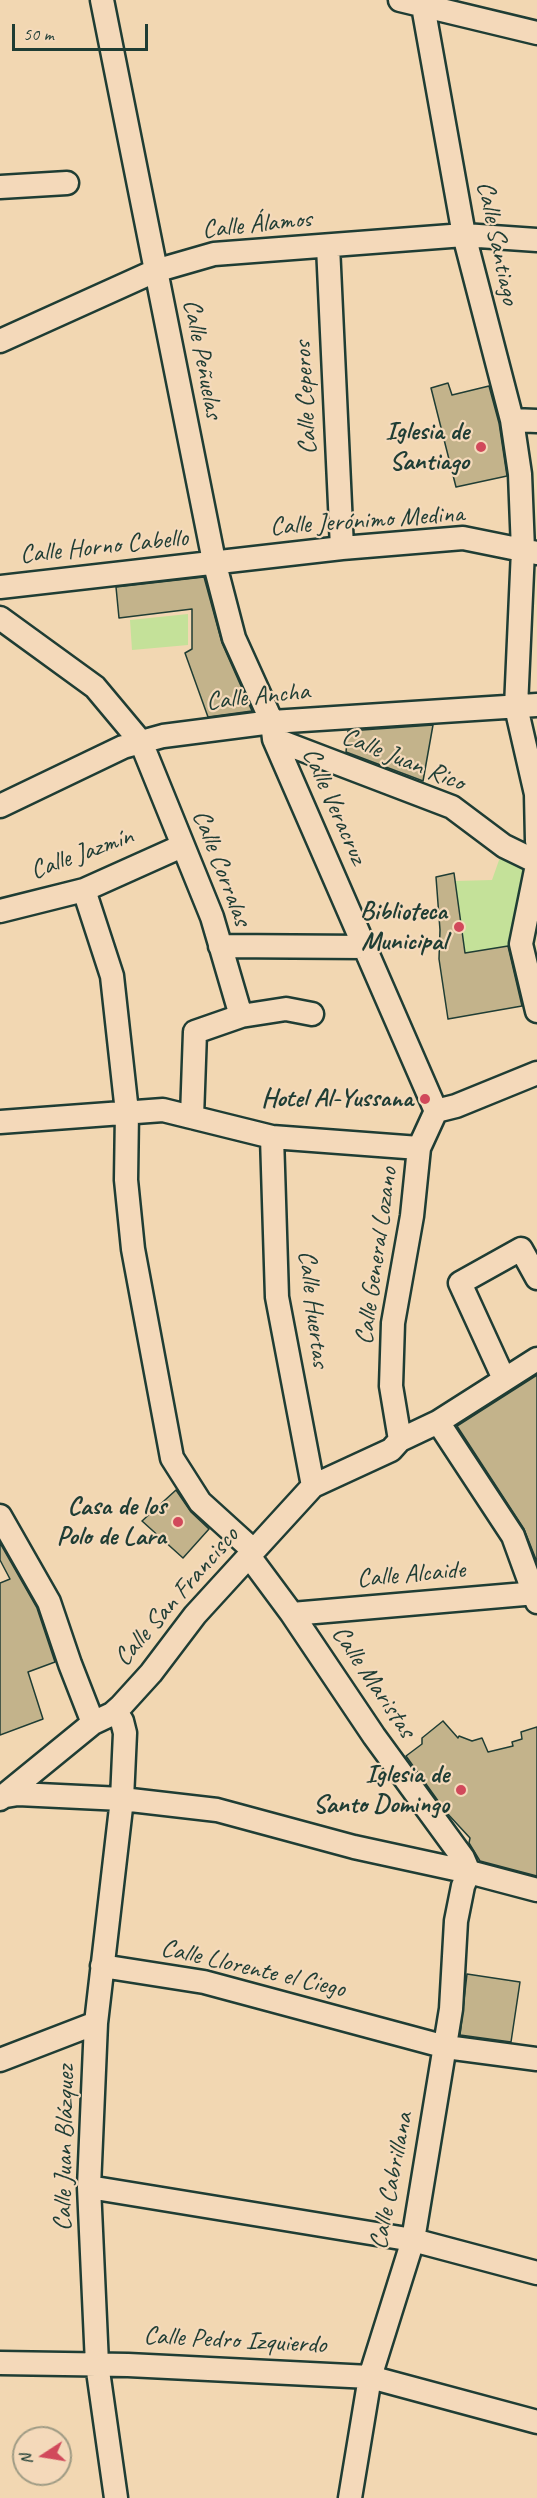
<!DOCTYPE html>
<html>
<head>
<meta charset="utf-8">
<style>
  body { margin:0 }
  #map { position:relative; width:537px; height:2498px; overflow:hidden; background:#f2d7b2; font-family:Caveat,sans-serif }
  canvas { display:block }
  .north { position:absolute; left:12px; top:2426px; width:60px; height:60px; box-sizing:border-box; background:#f4d9ba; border:2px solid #9f9b84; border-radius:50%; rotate:258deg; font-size:16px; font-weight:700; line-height:24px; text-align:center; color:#1f3d34 }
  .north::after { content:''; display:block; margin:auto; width:21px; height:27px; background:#d1495b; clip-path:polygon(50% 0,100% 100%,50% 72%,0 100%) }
  .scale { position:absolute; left:12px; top:24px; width:136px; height:27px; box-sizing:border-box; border:3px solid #1f3d34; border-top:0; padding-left:8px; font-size:18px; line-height:21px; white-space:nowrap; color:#1f3d34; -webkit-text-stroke:4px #f4d9ba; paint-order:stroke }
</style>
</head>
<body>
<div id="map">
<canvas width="537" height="2498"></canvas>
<div class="north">N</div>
<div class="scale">50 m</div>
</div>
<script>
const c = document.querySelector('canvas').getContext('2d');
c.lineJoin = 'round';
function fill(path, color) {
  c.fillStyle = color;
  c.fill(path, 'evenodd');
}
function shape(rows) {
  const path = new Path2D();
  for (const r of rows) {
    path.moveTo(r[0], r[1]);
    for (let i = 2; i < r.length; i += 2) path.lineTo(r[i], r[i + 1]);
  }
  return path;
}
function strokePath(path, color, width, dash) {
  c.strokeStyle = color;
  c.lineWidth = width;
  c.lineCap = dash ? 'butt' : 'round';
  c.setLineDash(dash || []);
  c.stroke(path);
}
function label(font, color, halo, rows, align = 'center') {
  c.font = font + ' Caveat,sans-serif';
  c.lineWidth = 4.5;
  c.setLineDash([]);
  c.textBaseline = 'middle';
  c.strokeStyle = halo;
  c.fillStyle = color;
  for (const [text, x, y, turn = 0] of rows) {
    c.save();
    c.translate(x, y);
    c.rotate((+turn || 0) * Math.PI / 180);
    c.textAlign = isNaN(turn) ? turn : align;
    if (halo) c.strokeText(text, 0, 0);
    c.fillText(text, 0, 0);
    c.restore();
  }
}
const green = shape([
  [188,614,188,645,132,650,130,620],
  [504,846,537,862,521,944,465,953,455,881,492,880]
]);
const building = shape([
  [448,383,452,395,489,386,499,423,507,476,456,487,431,388,448,383],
  [204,577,222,643,252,711,208,717,185,653,192,649,192,609,119,618,116,587,204,577],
  [433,725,423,781,346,752,348,731,433,725],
  [454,873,465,953,508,946,522,1006,448,1019,439,959,440,930,436,877,454,873],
  [537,1375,537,1562,524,1529,457,1426,537,1375],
  [176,1490,191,1512,209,1529,183,1558,142,1521,176,1490],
  [0,1543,37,1608,55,1662,28,1672,43,1719,0,1735,0,1583,10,1579,0,1560,0,1543],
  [443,1721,458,1738,459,1736,472,1741,482,1738,488,1752,513,1746,512,1742,522,1739,521,1732,537,1727,537,1876,480,1861,469,1843,470,1838,446,1812,406,1756,422,1744,422,1738,443,1721],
  [467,1974,520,1982,511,2042,460,2035,467,1974]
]);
const minor = shape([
  [102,0,214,561,234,638,272,722,274,739,436,1111],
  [400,0,537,33],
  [423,6,464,235,512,420,520,474,523,550,516,707,536,794,537,841],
  [0,187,67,183],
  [328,246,342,548],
  [0,341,155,271,214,254,464,235,537,240],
  [512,420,537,421],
  [0,587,342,548,463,538,537,553],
  [0,618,95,687,141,742,212,917,241,1016,195,1032,192,1117],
  [274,739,452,807,504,846,537,862],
  [0,806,123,747,163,736,272,722,537,705],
  [537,865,521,944,537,1011],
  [84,890,112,976,127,1112,126,1180,133,1249,172,1458,200,1502,254,1551],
  [0,911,84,890,182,846],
  [220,946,366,947],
  [241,1016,286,1009,312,1014],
  [0,1122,163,1110,272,1137,419,1148],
  [272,1137,277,1297,313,1486],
  [504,1379,460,1283,521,1249,537,1278],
  [438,1422,513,1536,537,1602],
  [400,1440,391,1386,393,1323,412,1216,419,1148,436,1111,456,1106,537,1073],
  [400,1440,438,1422,537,1359],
  [0,1516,49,1602,70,1664,93,1723],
  [249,1556,292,1614,374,1736,463,1858,469,1872,463,1886,456,1921,451,2009,413,2240,370,2377,350,2498],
  [292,1614,537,1593],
  [112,1714,118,1715,122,1721,125,1733,122,1799,96,2023,89,2187,97,2364,116,2498],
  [6,1796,18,1794,122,1799,217,1810,354,1847,469,1872,537,1890],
  [0,1799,93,1723,112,1714,121,1706,151,1673,195,1615,313,1486,391,1450,400,1440],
  [102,1966,204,1982,446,2047,537,2059],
  [0,2060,96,2023],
  [89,2187,413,2240,537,2273],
  [0,2363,128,2365,370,2377,537,2422]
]);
const markers = [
  [481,447,6,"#d1495b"],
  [459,927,6,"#d1495b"],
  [425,1099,6,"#d1495b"],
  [178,1522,6,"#d1495b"],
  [461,1790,6,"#d1495b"]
];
const streetNames = [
  ["Calle Álamos",257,225,-6],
  ["Calle Santiago",497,243,78],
  ["Calle Peñuelas",202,359,79],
  ["Calle Ceperos",306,398,-93],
  ["Calle Jerónimo Medina",367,521,-4],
  ["Calle Horno Cabello",104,547,-6],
  ["Calle Ancha",258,697,-6],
  ["Calle Juan Rico",403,760,22],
  ["Calle Veracruz",334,806,66],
  ["Calle Jazmín",82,854,-20],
  ["Calle Corralas",221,868,69],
  ["Calle General Lozano",377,1256,-82],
  ["Calle Huertas",313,1309,83],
  ["Calle Alcaide",411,1575,-5],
  ["Calle San Francisco",177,1597,-49],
  ["Calle Maristas",373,1682,56],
  ["Calle Llorente el Ciego",253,1969,13],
  ["Calle Juan Blázquez",65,2148,-89],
  ["Calle Cabrillana",392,2181,-79],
  ["Calle Pedro Izquierdo",235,2341,3]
];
const poiNames = [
  ["Iglesia de",469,432],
  ["Santiago",469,462],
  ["Biblioteca",447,912],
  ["Municipal",447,942],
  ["Hotel Al-Yussana",413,1099],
  ["Casa de los",166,1507],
  ["Polo de Lara",166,1537],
  ["Iglesia de",449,1775],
  ["Santo Domingo",449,1805]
];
fill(green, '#c4e199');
fill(building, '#c3b38b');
strokePath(building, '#1f3d34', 1.5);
strokePath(minor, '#1f3d34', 27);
strokePath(minor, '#f4d9ba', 22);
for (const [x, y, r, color] of markers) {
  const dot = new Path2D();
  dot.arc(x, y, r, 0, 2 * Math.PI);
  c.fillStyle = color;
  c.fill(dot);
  strokePath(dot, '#f4d9ba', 2);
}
label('26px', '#1f3d34', '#f4d9ba', streetNames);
label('bold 26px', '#1f3d34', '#f4d9ba', poiNames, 'right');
</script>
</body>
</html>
